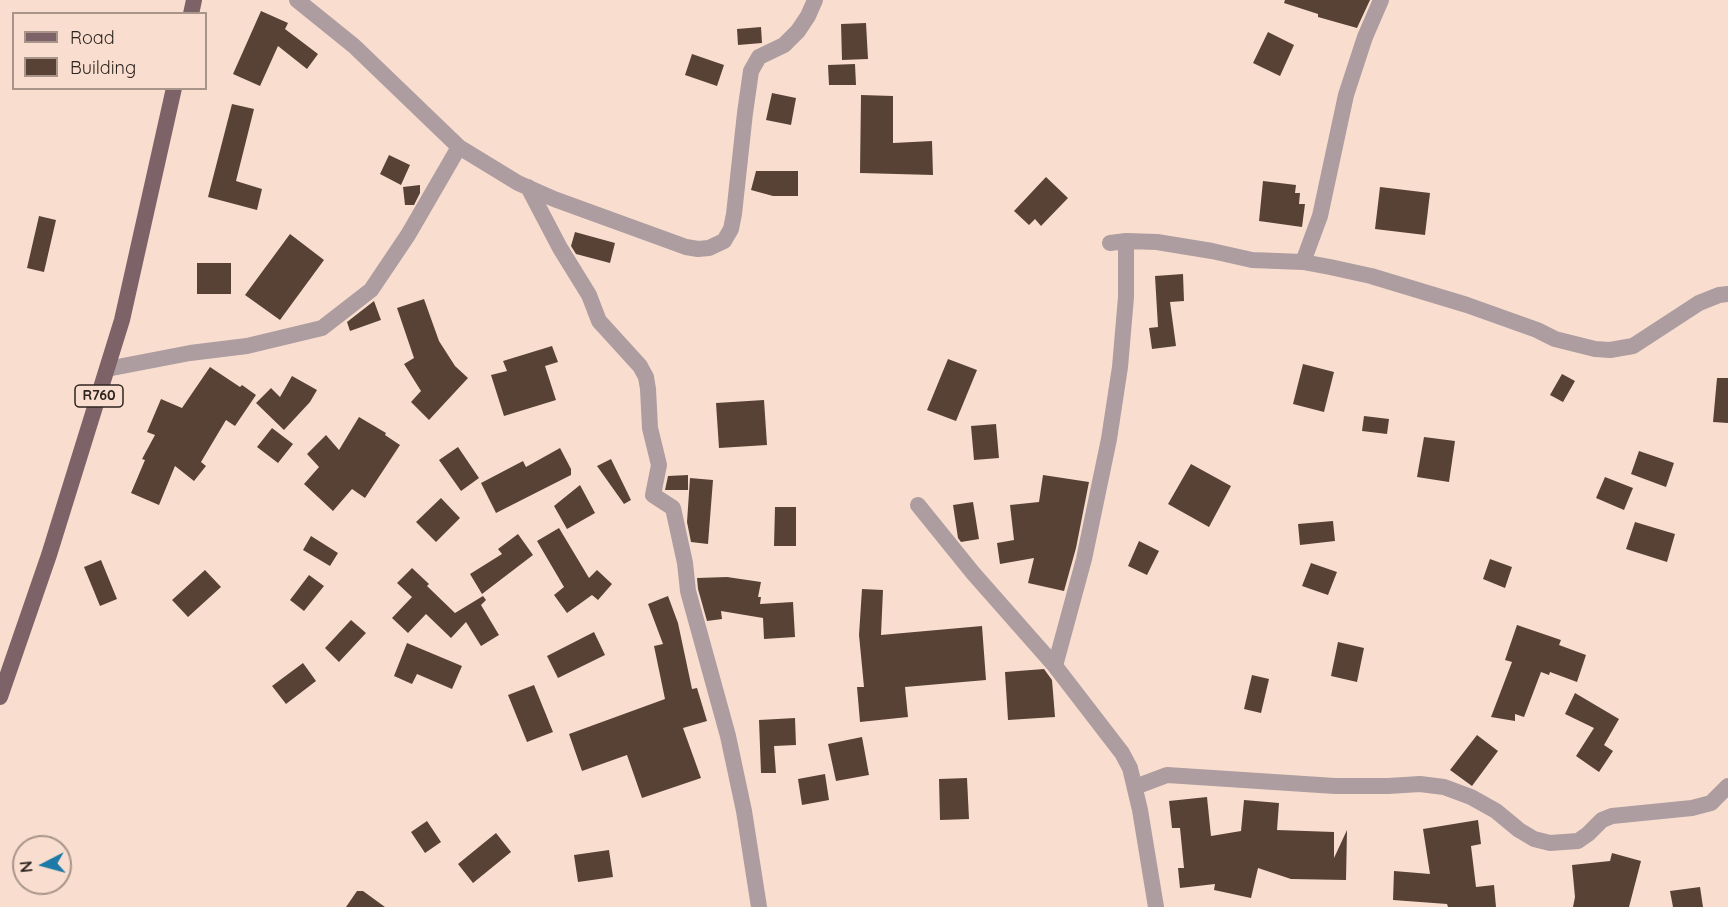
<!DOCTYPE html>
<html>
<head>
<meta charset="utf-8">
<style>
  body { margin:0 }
  #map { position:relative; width:1728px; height:907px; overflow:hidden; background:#f9ded0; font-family:Quicksand,sans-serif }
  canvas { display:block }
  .legend { position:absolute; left:12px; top:12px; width:195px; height:78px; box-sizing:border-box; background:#f9ded0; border:2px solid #a89489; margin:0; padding:8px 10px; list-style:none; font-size:18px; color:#2e241f }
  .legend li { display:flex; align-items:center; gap:12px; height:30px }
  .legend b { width:30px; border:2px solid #a89489 }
  .north { position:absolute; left:12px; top:835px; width:60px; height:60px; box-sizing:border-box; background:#f9ded0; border:2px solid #a89489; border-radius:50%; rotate:264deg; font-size:16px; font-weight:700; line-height:24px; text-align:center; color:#2e241f }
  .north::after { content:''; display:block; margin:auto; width:21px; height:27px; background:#1d79a7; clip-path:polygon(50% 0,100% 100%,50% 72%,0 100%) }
</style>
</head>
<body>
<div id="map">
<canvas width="1728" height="907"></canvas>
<ul class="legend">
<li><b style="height:8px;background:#7d6268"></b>Road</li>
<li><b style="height:16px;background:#584236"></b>Building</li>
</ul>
<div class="north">N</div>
</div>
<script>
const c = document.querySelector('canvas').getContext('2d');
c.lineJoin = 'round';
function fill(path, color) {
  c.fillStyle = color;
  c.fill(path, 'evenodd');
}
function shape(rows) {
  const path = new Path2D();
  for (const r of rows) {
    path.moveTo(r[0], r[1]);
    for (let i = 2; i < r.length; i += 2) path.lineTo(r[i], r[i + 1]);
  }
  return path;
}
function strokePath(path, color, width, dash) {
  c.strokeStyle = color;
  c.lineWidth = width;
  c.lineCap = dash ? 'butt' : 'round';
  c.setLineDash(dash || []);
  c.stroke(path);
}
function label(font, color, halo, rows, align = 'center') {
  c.font = font + ' Quicksand,sans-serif';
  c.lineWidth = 6;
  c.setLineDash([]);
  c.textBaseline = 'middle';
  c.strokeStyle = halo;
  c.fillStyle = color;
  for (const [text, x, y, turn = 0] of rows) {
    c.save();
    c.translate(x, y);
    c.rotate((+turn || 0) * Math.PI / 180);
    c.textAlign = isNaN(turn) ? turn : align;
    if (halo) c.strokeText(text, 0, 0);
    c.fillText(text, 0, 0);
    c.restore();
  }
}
const building = shape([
  [1285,0,1370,0,1357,28,1318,17,1318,14,1284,3],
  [261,11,288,23,285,29,318,54,307,69,278,46,260,86,233,74],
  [866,23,868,59,842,60,841,24],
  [761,27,762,43,738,45,737,29],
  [1268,32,1294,45,1280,76,1253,63],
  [692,54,724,65,717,86,685,75],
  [855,64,856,85,829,85,828,65],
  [772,93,796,98,791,125,766,120],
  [861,95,893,96,893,143,932,141,933,175,860,173],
  [232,104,254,109,236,181,262,189,257,210,208,197],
  [389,155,410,165,401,185,380,174],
  [756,171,798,171,798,196,773,196,751,190],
  [1046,177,1068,198,1041,226,1035,219,1029,225,1014,211],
  [1263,181,1296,185,1295,193,1300,193,1299,204,1305,204,1302,227,1259,221],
  [420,185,420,193,414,205,405,205,403,187],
  [1380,187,1430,193,1425,235,1375,229],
  [39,216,56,220,44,272,27,268],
  [575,232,615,243,610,263,576,254,571,246],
  [290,234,324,260,280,320,245,295],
  [197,263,231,263,231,294,197,294],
  [1183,274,1184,301,1170,302,1176,346,1152,349,1149,328,1158,327,1155,276],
  [424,299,439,341,455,366,468,378,429,420,411,402,421,391,404,364,414,358,397,308],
  [374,301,381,320,350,331,347,322],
  [552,346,558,362,545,366,556,400,504,416,491,375,507,371,503,361],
  [948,359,977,370,956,421,927,410],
  [1303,364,1334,372,1324,412,1293,404],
  [210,367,240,387,242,385,256,395,235,426,226,420,201,462,206,466,194,481,175,466,159,505,131,493,145,460,142,459,155,435,147,432,161,399,182,408],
  [1562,374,1575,381,1563,402,1550,395],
  [292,376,317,390,310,402,284,430,256,403,271,388,280,397],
  [1717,378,1728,378,1728,423,1713,422],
  [764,400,767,445,719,448,716,403],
  [1364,416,1389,419,1387,434,1362,431],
  [359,417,386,433,385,435,400,445,365,498,352,489,333,511,304,484,319,467,307,454,326,435,339,450],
  [996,424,999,458,974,460,971,426],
  [272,428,293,444,278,463,257,447],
  [1424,437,1455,441,1449,482,1417,477],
  [458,447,479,478,461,491,439,460],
  [560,448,571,469,571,475,496,513,481,483,523,461,526,467],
  [1639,451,1674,463,1666,487,1631,474],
  [611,459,631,500,624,504,597,466],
  [1191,464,1231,486,1209,527,1168,504],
  [688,475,688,490,665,490,668,476],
  [1043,475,1089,482,1076,548,1064,591,1028,583,1034,558,1000,564,997,543,1014,540,1010,505,1039,502],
  [1605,477,1633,488,1624,510,1596,498],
  [690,478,713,480,708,544,691,542,687,522],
  [580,485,595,513,567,529,554,506],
  [441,498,460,518,436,542,416,522],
  [973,502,979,539,961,542,958,538,953,505],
  [775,507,796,507,796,546,774,546],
  [1333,521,1335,541,1300,545,1298,524],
  [1635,522,1675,534,1667,562,1626,549],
  [559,528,589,578,597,570,612,584,598,600,592,595,567,613,554,595,564,587,537,541],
  [518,534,533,555,482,594,470,574,502,554,498,549],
  [311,536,338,553,330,566,303,550],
  [1139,541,1159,551,1147,575,1128,566],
  [1490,559,1512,567,1505,588,1483,579],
  [101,560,117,599,100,606,84,567],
  [1311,563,1337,572,1328,595,1302,586],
  [412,568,429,584,427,586,455,613,483,596,486,600,481,605,499,635,481,646,466,622,451,638,426,614,408,633,392,618,412,597,397,583],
  [205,570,221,587,188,617,172,600],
  [309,575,324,586,304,611,290,600],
  [727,577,761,582,758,597,761,597,760,604,793,602,795,637,764,639,763,618,721,611,722,619,707,621,698,589,697,578],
  [862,589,883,590,881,635,982,626,986,680,905,687,908,717,860,722,857,687,864,687,859,635],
  [668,596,678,623,692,689,697,688,707,721,683,728,701,778,642,798,627,755,582,771,569,734,665,699,654,646,663,644,648,604],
  [351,620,366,633,339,662,325,648],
  [1517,625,1561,640,1559,645,1586,655,1577,682,1550,672,1549,675,1541,672,1524,717,1515,714,1515,721,1491,717,1512,662,1505,660],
  [594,632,605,655,558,678,547,656],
  [1338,642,1364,648,1357,682,1331,676],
  [407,643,462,666,452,689,417,674,412,684,394,676],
  [303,663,316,681,286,704,272,686],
  [1044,669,1052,680,1055,717,1008,720,1005,672],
  [1252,675,1269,679,1261,713,1244,709],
  [534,685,553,732,527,742,508,695],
  [1575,693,1619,719,1604,745,1613,751,1599,772,1576,756,1594,728,1565,714],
  [795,718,796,745,774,746,776,773,761,773,759,720],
  [1477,735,1498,751,1472,786,1450,770],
  [862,737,869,775,836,781,828,744],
  [825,774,829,800,802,805,798,779],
  [967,778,969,819,940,820,939,779],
  [1207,797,1211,836,1241,831,1244,800,1279,803,1277,830,1334,832,1334,858,1347,830,1346,880,1291,879,1258,868,1251,898,1214,890,1215,884,1180,888,1178,868,1184,868,1180,828,1172,828,1169,801],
  [1478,820,1481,844,1471,846,1476,887,1494,885,1496,907,1448,907,1447,904,1393,900,1394,871,1430,874,1423,829],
  [427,821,441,842,425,853,411,832],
  [496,833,511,852,473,883,458,864],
  [609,850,613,877,578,882,574,855],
  [1612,853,1641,861,1629,907,1573,907,1575,897,1572,865,1610,861],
  [1700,887,1703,907,1673,907,1670,891],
  [357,891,363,891,385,907,346,907]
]);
const minor = shape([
  [297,0,354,46,459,147,518,183,554,199,686,247,698,249,709,248,724,241,731,229,734,214,745,113,751,71,759,57,784,45,798,31,808,16,815,0],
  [528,187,560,248,589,295,599,321,640,366,646,377,648,389,650,428,659,465,653,495,673,508,685,563,688,591,728,736,744,811,759,907],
  [1110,243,1126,241,1157,242,1212,251,1252,260,1303,262,1330,267,1371,276,1467,305,1537,330,1555,339,1595,349,1610,350,1633,346,1699,303,1719,295,1728,294],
  [1303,262,1320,216,1346,95,1365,37,1381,0],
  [107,369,190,353,247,346,322,328,371,290,408,235,459,147],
  [918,505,973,573,1055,666,1122,753,1130,768,1140,810,1156,907],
  [1055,666,1084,559,1109,439,1120,367,1126,297,1126,241],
  [1135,787,1167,775,1335,786,1388,786,1420,784,1444,787,1471,797,1496,811,1519,830,1534,839,1550,843,1578,841,1588,834,1602,820,1612,816,1692,808,1711,803,1728,786]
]);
const primary = shape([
  [191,14,194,0],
  [0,697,49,555,122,320,174,88]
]);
const shields = [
  [99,396,48]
];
const shieldNames = [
  ["R760",99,396]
];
fill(building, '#584236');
strokePath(minor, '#ad9da0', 16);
strokePath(primary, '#7d6268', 16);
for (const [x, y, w] of shields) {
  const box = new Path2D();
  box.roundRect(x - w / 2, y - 11, w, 22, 4.5);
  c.fillStyle = '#f9ded0';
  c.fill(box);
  strokePath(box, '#2e241f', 1.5);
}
label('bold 14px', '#2e241f', null, shieldNames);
</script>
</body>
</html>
